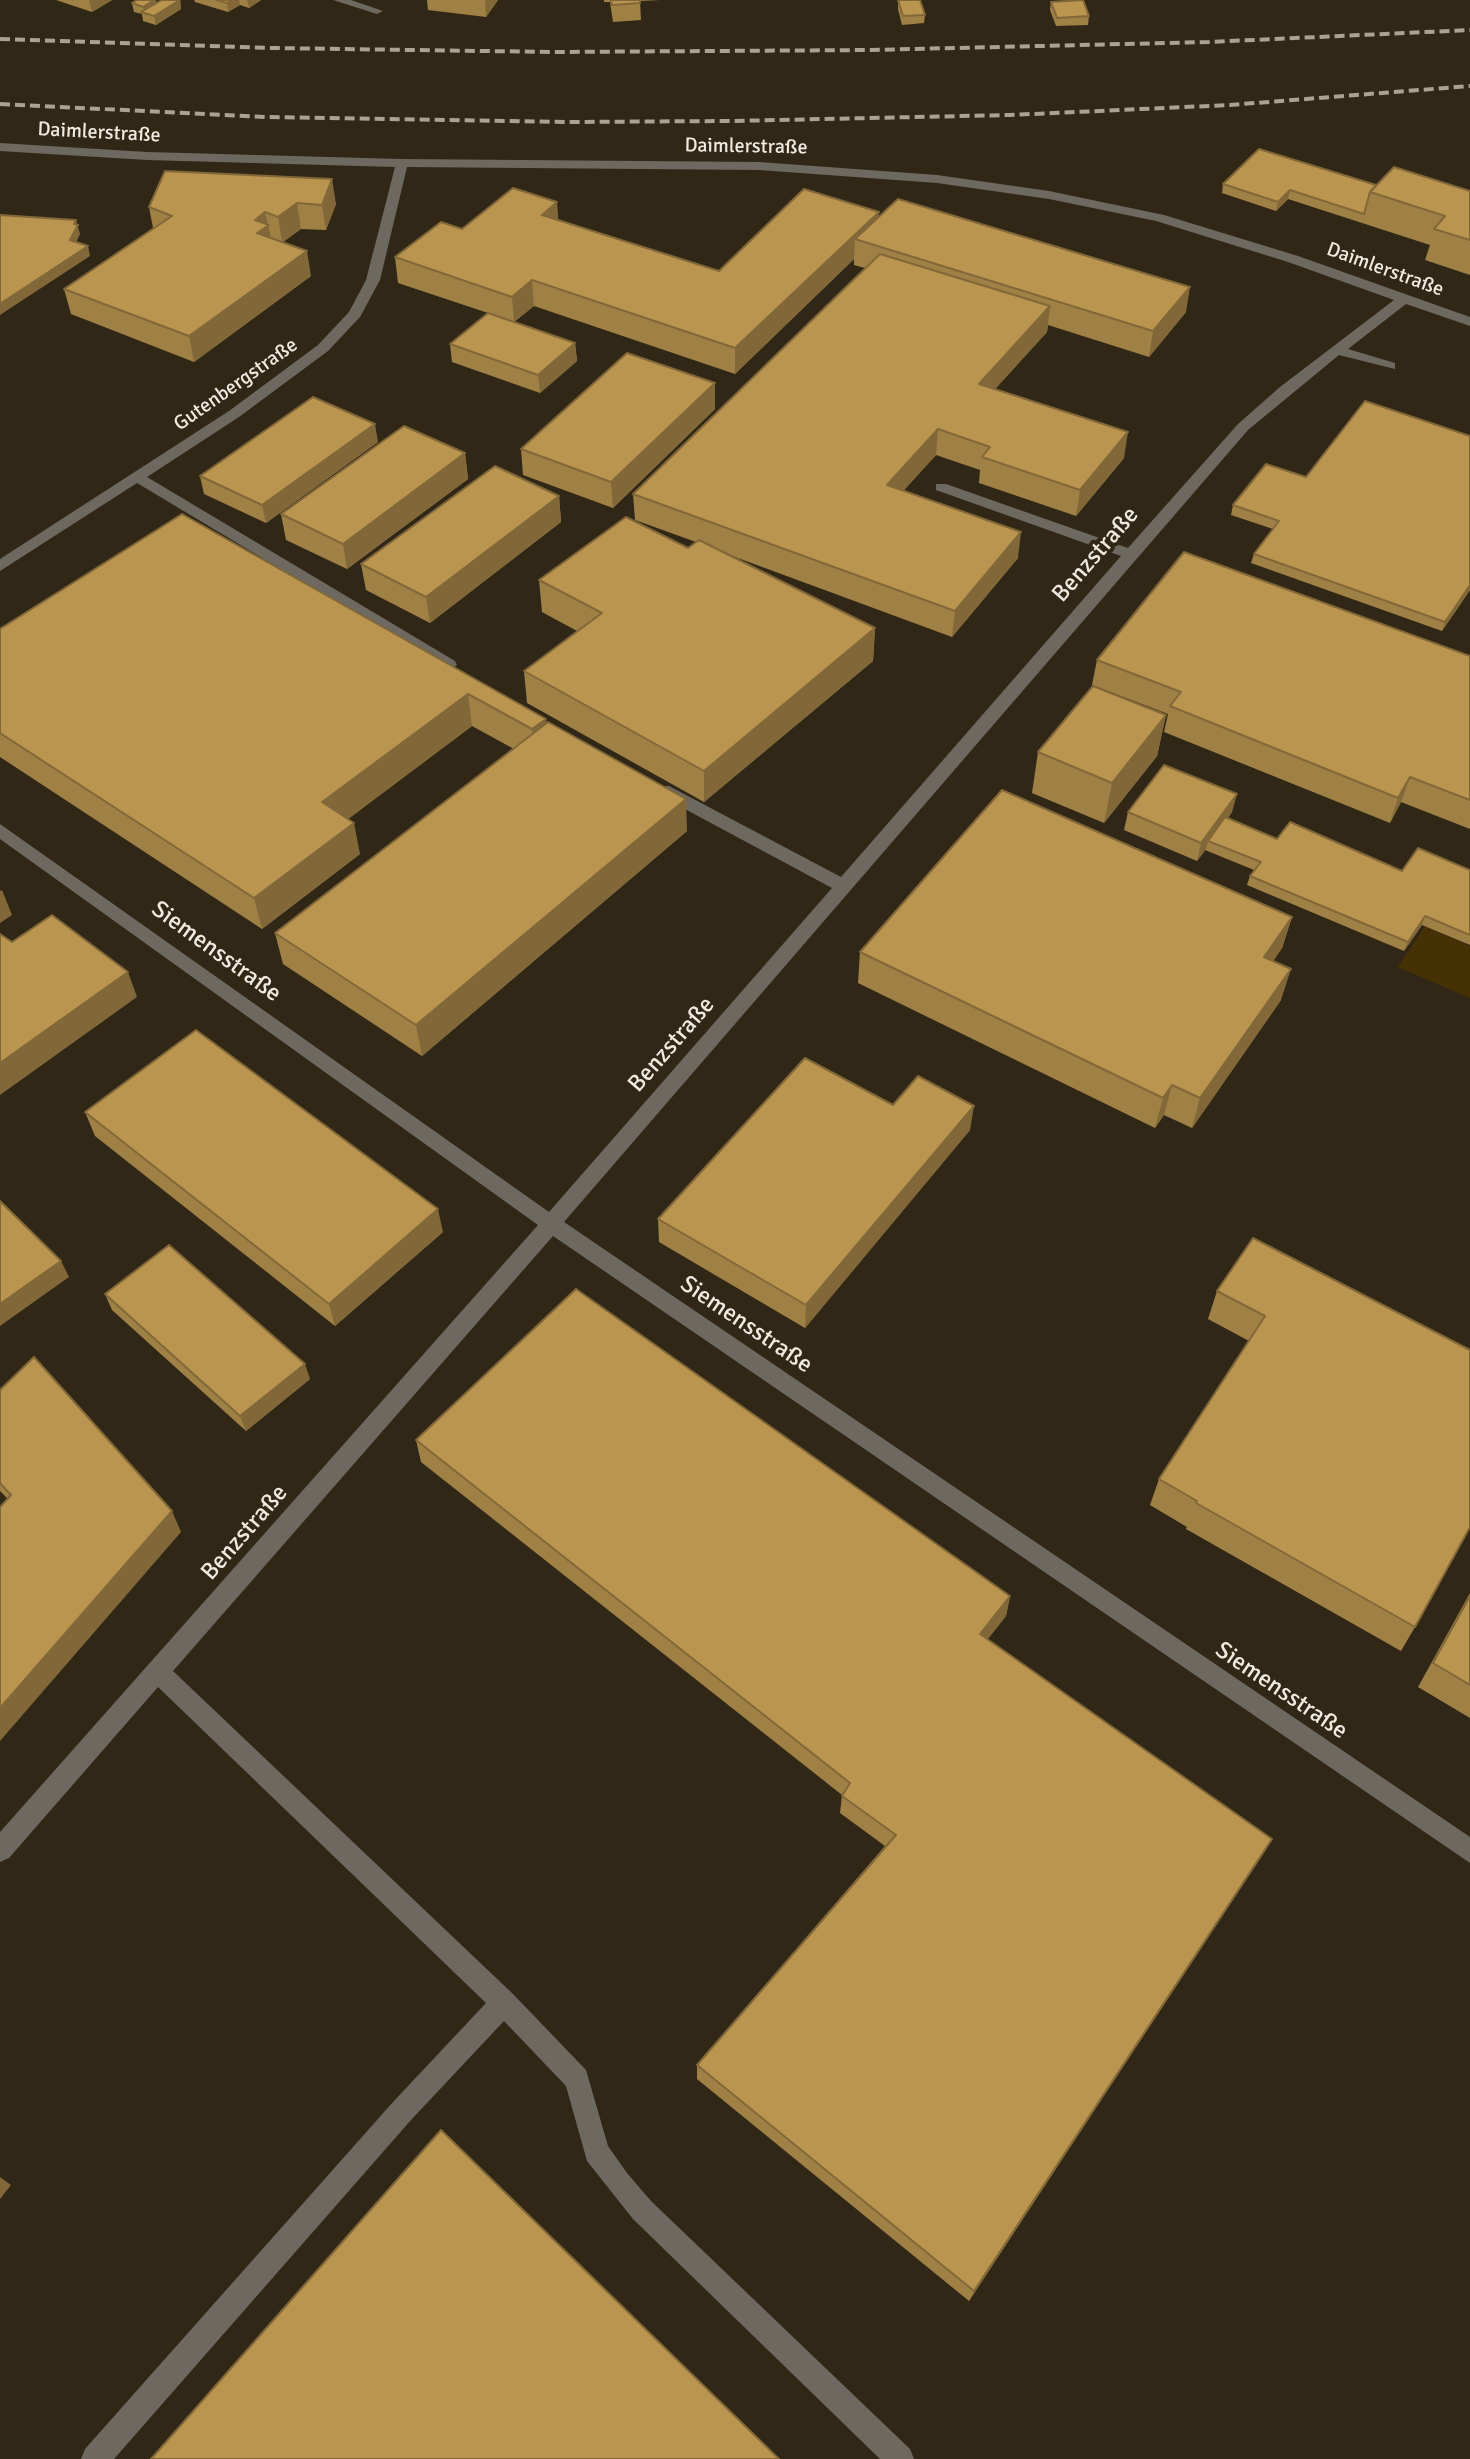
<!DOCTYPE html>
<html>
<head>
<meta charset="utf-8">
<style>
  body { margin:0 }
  canvas { display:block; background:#302716 }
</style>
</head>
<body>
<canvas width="1470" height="2459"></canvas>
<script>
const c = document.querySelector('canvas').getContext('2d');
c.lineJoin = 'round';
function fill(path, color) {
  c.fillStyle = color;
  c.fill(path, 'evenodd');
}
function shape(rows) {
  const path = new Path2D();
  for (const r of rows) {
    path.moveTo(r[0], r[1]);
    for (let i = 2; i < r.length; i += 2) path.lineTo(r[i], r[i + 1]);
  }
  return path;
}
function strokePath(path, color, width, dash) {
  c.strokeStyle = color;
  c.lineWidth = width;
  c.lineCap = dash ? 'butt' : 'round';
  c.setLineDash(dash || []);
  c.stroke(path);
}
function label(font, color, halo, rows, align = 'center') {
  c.font = font + ' Signika,sans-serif';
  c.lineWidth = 8;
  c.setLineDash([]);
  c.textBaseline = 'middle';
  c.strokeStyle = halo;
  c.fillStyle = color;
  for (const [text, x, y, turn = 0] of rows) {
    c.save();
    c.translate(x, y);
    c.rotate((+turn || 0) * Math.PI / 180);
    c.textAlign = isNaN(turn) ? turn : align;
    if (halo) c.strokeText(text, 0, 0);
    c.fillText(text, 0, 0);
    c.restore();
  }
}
const green = shape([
  [1425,926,1470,946,1470,998,1398,967]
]);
const minor = shape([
  [333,0,351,0,383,11,377,14,333,0],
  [0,143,147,152,402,159,759,162,937,175,1049,191,1164,215,1298,256,1470,317,1470,326,1406,304,1348,349,1395,363,1395,369,1339,355,1248,430,564,1222,1470,1837,1470,1863,553,1236,173,1671,513,1994,586,2070,608,2146,627,2173,651,2201,910,2449,914,2459,880,2459,633,2219,587,2161,566,2086,504,2021,411,2120,114,2459,81,2459,85,2449,393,2102,486,2003,158,1687,9,1858,0,1862,0,1832,538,1225,0,839,0,824,549,1212,832,888,657,794,655,790,657,786,669,786,841,877,1121,556,936,490,936,484,946,484,1128,548,1238,424,1280,387,1394,300,1288,262,1156,221,1049,199,937,183,759,170,407,167,380,280,360,317,328,351,239,417,147,477,455,661,457,665,449,670,137,483,0,571,0,559,229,411,318,345,349,312,366,280,395,167,147,160,0,151,0,143]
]);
const rail = shape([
  [0,39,272,48,554,52,871,50,1209,42,1470,30],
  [0,104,266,117,567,122,731,121,1010,115,1230,105,1470,86]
]);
const wall = shape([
  [56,0,112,0,92,12],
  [180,0,181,9,156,25,143,21,142,14,134,12,132,3,157,3],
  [194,0,261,0,249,8,240,5,228,12,195,2],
  [427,0,498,0,486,17,428,10],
  [604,0,660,0,640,1,641,20,613,22,610,2,604,2],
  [898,0,925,15,924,23,902,25,898,9],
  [1051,2,1089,16,1088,25,1056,26,1050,10],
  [165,171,336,204,326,230,301,229,283,242,311,276,194,362,71,314,64,289,153,228,149,207],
  [1223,184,1376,185,1470,191,1470,275,1425,260,1430,245,1288,199,1276,211,1222,193],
  [878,218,1186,312,1149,357,1048,325,1047,332,995,389,1124,458,1076,516,979,483,980,470,936,455,903,491,1018,558,952,637,727,554,875,628,873,661,704,802,527,703,524,671,577,631,542,612,539,580,688,548,696,542,635,520,633,494,865,268,854,265,854,259,735,374,534,306,514,322,575,343,577,361,540,393,452,362,450,344,488,313,398,283,395,257,462,229,558,220,719,271],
  [715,383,715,409,613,508,523,475,521,449],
  [1470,436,1470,590,1442,631,1251,563,1254,554,1273,529,1231,515,1233,505,1306,477],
  [378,442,266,523,204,494,200,476],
  [465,453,468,479,347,569,286,540,281,514],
  [559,496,561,522,430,623,366,590,361,564],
  [182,514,547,724,687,831,422,1056,283,964,275,933,514,749,472,726,348,819,360,854,262,929,0,757,0,629],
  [1470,656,1470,829,1401,802,1390,823,1164,732,1168,714,1092,685,1097,660],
  [1166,715,1157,756,1104,823,1032,793,1038,752],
  [1128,812,1232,812,1228,818,1277,839,1402,871,1470,870,1470,945,1422,925,1404,951,1247,885,1250,876,1254,870,1205,850,1206,849,1197,861,1124,830],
  [1292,917,1282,948,1273,961,1281,1000,1192,1128,1164,1115,1155,1128,858,983,860,952],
  [893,1105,970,1130,805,1328,659,1242,658,1219],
  [85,1112,443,1232,335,1326,95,1136],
  [1253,1238,1415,1627,1401,1651,1186,1529,1187,1527,1150,1505,1159,1479,1249,1341,1208,1319,1217,1291],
  [105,1294,310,1379,246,1431,112,1310],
  [0,1390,181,1532,8,1499,0,1491],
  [416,1440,1010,1596,1006,1616,987,1640,1272,1839,969,2301,697,2079,697,2065,885,1846,840,1813,842,1795,421,1462],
  [1470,1593,1470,1718,1418,1687]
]);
const shadedWall = shape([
  [89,0,112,0,92,12],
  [154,0,156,0,158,8,145,14,143,7],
  [180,0,181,9,156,25,154,16],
  [232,0,239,0,240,5,228,12,227,3],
  [247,0,261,0,249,8],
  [485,0,498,0,486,17],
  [332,179,336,204,326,230,322,205],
  [1290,190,1288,199,1276,211,1278,202],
  [557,202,559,227,542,215],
  [297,203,301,229,282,242,278,217],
  [265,212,274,250,262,258,255,220],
  [879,212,877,237,855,239,854,259,735,374,735,348],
  [76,220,80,234,73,249,70,240],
  [88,246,90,256,0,315,0,304],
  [307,251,311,276,194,362,189,336],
  [532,280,534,306,514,322,512,297],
  [1190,287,1186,312,1149,357,1153,331],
  [1050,306,1047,332,977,409,979,384],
  [575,343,577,361,540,393,538,375],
  [715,383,715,409,613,508,611,482],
  [375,424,378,442,266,523,262,505],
  [938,429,936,455,885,511,887,485],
  [1128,432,1124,458,1076,516,1080,490],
  [465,453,468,479,347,569,343,544],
  [559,496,561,522,430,623,426,597],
  [1021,532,1018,558,952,637,955,611],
  [1470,585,1470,590,1442,631,1445,622],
  [875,628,873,661,704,802,704,771],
  [468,694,472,726,328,834,322,802],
  [1166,715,1157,756,1104,823,1112,783],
  [546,719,549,751,536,761,532,729],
  [1410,777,1401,802,1390,823,1398,798],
  [1237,794,1232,812,1211,842,1208,841,1206,849,1197,861,1201,843],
  [686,799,687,831,422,1056,416,1025],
  [354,823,360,854,262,929,254,898],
  [2,890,12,915,0,923,0,891],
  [1425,916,1422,925,1404,951,1408,942],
  [1292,917,1282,948,1255,988,1264,957],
  [1291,969,1281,1000,1192,1128,1200,1098],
  [128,972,137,997,0,1095,0,1063],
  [1172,1085,1164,1115,1155,1128,1163,1098],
  [974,1106,970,1130,805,1328,806,1305],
  [438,1209,443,1232,335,1326,329,1304],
  [61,1261,69,1277,0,1326,0,1304],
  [305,1364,310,1379,246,1431,240,1416],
  [172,1511,181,1532,0,1741,0,1708],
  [1010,1596,1006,1616,975,1654,980,1634],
  [1272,1839,1262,1856,969,2301,974,2291],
  [0,2177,11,2185,0,2199]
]);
const building = shape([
  [137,0,154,0,143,7,132,3,137,0],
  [162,0,180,0,154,16,141,12,162,0],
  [216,0,232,0,227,3,216,0],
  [611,0,640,0,640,3,612,5,611,0],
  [898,0,920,0,925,15,903,16,898,0],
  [1083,0,1089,16,1057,18,1051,2,1083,0],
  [1259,149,1376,185,1370,192,1364,214,1290,190,1278,202,1223,184,1259,149],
  [1394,167,1470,191,1470,240,1434,229,1445,216,1370,192,1394,167],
  [165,171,332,179,322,205,297,203,278,217,265,212,255,220,269,225,257,233,307,251,189,336,64,289,172,216,149,207,165,171],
  [513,188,557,202,542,215,719,271,804,189,879,212,735,348,532,280,512,297,395,257,441,222,462,229,513,188],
  [898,199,1190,287,1153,331,855,239,898,199],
  [0,215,76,220,74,224,78,225,70,240,88,246,0,304,0,215],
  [880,254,1050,306,979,384,1128,432,1080,490,982,457,990,447,938,429,887,485,1021,532,955,611,633,494,880,254],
  [488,313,575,343,538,375,450,344,488,313],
  [627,353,715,383,611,482,521,449,627,353],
  [313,397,375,424,262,505,200,476,313,397],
  [1365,401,1470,436,1470,585,1445,622,1254,554,1279,521,1233,505,1266,464,1306,477,1365,401],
  [404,426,465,453,343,544,281,514,404,426],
  [495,466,559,496,426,597,361,564,495,466],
  [182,514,546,719,532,729,468,694,322,802,354,823,254,898,0,733,0,629,182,514],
  [626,517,688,548,699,540,875,628,704,771,524,671,602,613,539,580,626,517],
  [1184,552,1470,656,1470,800,1410,777,1398,798,1170,706,1181,692,1097,660,1184,552],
  [1093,686,1166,715,1112,783,1038,752,1093,686],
  [548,722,686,799,416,1025,275,933,548,722],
  [1164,765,1237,794,1201,843,1128,812,1164,765],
  [1002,790,1292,917,1264,957,1291,969,1200,1098,1172,1085,1163,1098,860,952,1002,790],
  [1225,817,1277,839,1290,822,1402,871,1418,848,1470,870,1470,935,1425,916,1408,942,1250,876,1261,862,1208,841,1225,817],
  [52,915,128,972,0,1063,0,934,12,942,52,915],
  [196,1030,438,1209,329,1304,85,1112,196,1030],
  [805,1058,893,1105,918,1076,974,1106,806,1305,658,1219,805,1058],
  [0,1201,61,1261,0,1304,0,1201],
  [1253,1238,1470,1350,1470,1527,1415,1627,1196,1503,1197,1501,1159,1479,1265,1316,1217,1291,1253,1238],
  [169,1245,305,1364,240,1416,105,1294,169,1245],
  [576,1289,1010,1596,980,1634,1272,1839,974,2291,697,2065,896,1835,842,1796,850,1783,416,1440,576,1289],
  [34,1357,172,1511,0,1708,0,1507,11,1495,0,1483,0,1390,34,1357],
  [1470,1596,1470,1685,1433,1663,1470,1596],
  [441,2130,779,2459,151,2459,441,2130]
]);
const farStreetnames = [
  ["Daimlerstraße",99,133,3],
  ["Daimlerstraße",746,147,1],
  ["Daimlerstraße",1385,270,20],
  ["Gutenbergstraße",236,385,-35]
];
const streetNames = [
  ["Benzstraße",1096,555,-49],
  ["Siemensstraße",216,952,36],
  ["Benzstraße",672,1045,-49],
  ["Siemensstraße",746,1325,34],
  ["Benzstraße",245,1533,-49],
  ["Siemensstraße",1281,1691,34]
];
fill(green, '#453103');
fill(minor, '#6d6960');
strokePath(rail, '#a9a295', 4, [10, 5]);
fill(wall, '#9f8045');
fill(shadedWall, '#826838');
fill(building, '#b99550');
strokePath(building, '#826838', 2);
label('20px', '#f0ebe0', '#302716', farStreetnames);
label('24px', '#f0ebe0', '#302716', streetNames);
</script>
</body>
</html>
